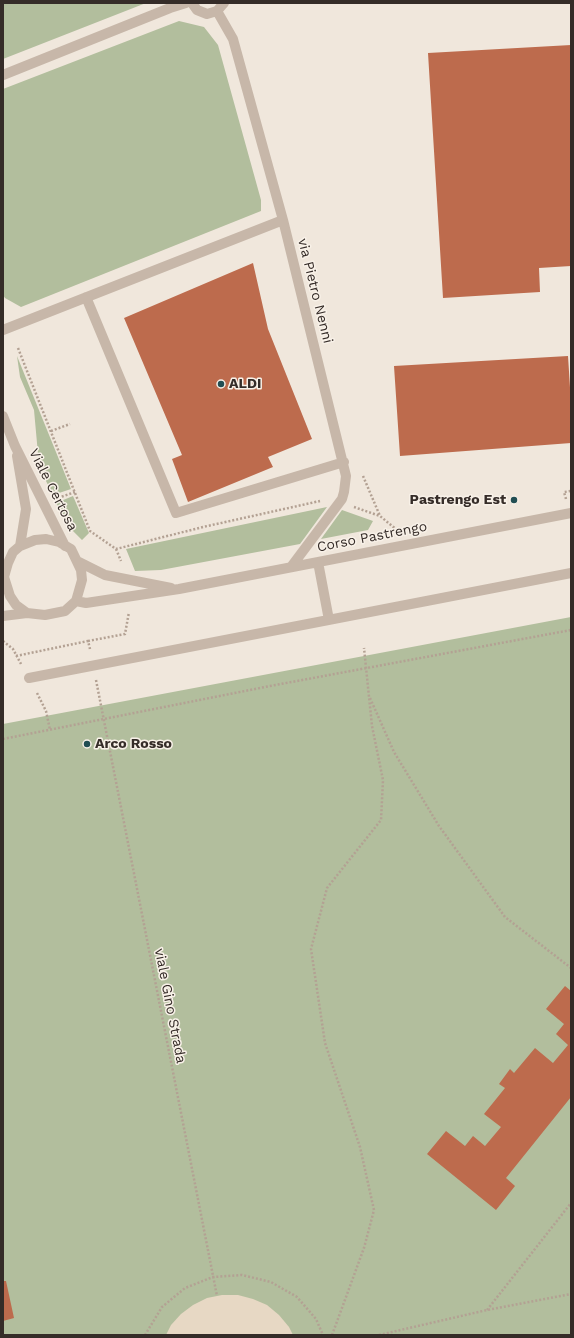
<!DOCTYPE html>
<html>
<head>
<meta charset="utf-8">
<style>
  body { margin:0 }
  #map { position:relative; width:574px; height:1338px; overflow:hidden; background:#f0e7dc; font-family:"Work Sans",sans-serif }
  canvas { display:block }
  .frame { position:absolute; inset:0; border:4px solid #352c28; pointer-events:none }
</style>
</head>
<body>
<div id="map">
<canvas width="574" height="1338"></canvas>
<div class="frame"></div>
</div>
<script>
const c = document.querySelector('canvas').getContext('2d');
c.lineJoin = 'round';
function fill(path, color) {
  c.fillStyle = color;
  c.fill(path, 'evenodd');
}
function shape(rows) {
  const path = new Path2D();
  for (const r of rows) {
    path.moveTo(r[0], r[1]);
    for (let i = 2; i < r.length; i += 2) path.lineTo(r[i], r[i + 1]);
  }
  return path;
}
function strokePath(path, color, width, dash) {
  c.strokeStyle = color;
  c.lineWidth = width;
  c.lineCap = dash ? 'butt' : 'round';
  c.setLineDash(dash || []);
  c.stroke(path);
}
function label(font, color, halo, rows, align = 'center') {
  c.font = font + ' "Work Sans",sans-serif';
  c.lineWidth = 3;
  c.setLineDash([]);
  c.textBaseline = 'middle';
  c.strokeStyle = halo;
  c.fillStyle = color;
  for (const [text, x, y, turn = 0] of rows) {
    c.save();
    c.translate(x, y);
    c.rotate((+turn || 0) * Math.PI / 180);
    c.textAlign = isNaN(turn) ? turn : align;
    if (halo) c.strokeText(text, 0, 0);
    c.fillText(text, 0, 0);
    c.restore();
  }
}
const green = shape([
  [3,3,146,3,3,59],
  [179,21,204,27,218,45,261,200,261,211,21,307,5,298,3,295,3,89],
  [17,356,71,489,53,495,41,471,39,465,34,410,20,377],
  [73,496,89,533,82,540,72,530,56,503],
  [327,507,300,544,161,570,135,571,126,549],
  [342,510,373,521,368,530,321,539],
  [571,617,571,1335,3,1335,3,724]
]);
const plaza = shape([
  [222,1295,238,1295,253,1299,267,1305,279,1315,289,1327,293,1335,166,1335,171,1325,181,1314,193,1305,207,1298]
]);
const building = shape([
  [571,45,571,266,539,268,540,292,443,298,428,53],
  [253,263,268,329,312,439,268,457,273,467,188,502,172,459,182,455,124,318],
  [568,356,571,403,571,443,400,456,394,366],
  [565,986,571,991,571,1097,506,1178,515,1186,496,1210,427,1154,446,1131,465,1146,473,1136,485,1146,501,1127,484,1114,505,1088,499,1084,510,1069,514,1073,535,1048,553,1063,568,1045,556,1034,564,1024,546,1009],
  [3,1281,6,1281,14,1318,3,1321]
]);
const path = shape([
  [18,348,90,531,116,549,203,527,320,501],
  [51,431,70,424],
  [363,476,380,516,397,530],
  [58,498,75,492],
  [566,499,564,492,571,491],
  [354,507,380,516],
  [116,549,121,561],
  [3,641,13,649,21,664],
  [88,641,125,634,129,612],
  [16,656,88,641,90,649],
  [96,680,217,1296],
  [37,693,46,711,50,730],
  [370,698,394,752,439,826,505,917,571,968],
  [3,739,270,686,571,630],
  [487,1310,571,1203],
  [145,1335,162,1307,185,1288,213,1277,242,1275,271,1282,297,1297,316,1319,323,1335],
  [332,1335,364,1248,374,1210,360,1147,325,1043,311,949,327,888,381,820,383,780,372,726,364,648],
  [379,1335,487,1310,571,1294]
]);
const minor = shape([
  [192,3,197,10,207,14,217,11,224,3],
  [217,11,233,39,283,220,346,476,344,492,342,499,291,567],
  [3,75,170,8,186,3],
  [86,297,176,513,344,462],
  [3,330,283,220],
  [3,416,15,446,65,546],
  [17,456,26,509,20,546],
  [46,539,59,542,71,549,81,570,82,580,76,601,65,611,45,615,27,613,16,605,10,596,4,577,8,563,13,552,20,546,35,540,46,539],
  [77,561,105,575,171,588],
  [318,562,329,620],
  [76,601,86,603,179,589,571,513],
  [3,616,27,613],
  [29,678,571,573]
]);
const markers = [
  [221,384,4,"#214e53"],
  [514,500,4,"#214e53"],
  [87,744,4,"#214e53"]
];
const streetNames = [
  ["via Pietro Nenni",315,291,76],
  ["Viale Certosa",53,490,63],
  ["Corso Pastrengo",372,537,-11],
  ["viale Gino Strada",170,1006,79]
];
const poiNames = [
  ["ALDI",229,384],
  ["Pastrengo Est",506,500,"right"],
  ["Arco Rosso",95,744]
];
fill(green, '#b2be9d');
fill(plaza, '#e7d8c4');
fill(building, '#bd6b4d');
strokePath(path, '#b3a193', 2.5, [2, 2]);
strokePath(minor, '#c7b7a9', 10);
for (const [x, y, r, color] of markers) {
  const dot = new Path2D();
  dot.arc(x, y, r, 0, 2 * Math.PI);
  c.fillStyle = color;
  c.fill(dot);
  strokePath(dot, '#f8f1e8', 1.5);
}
label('14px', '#352c28', '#f8f1e8', streetNames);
label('bold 14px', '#352c28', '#f8f1e8', poiNames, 'left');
</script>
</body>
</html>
